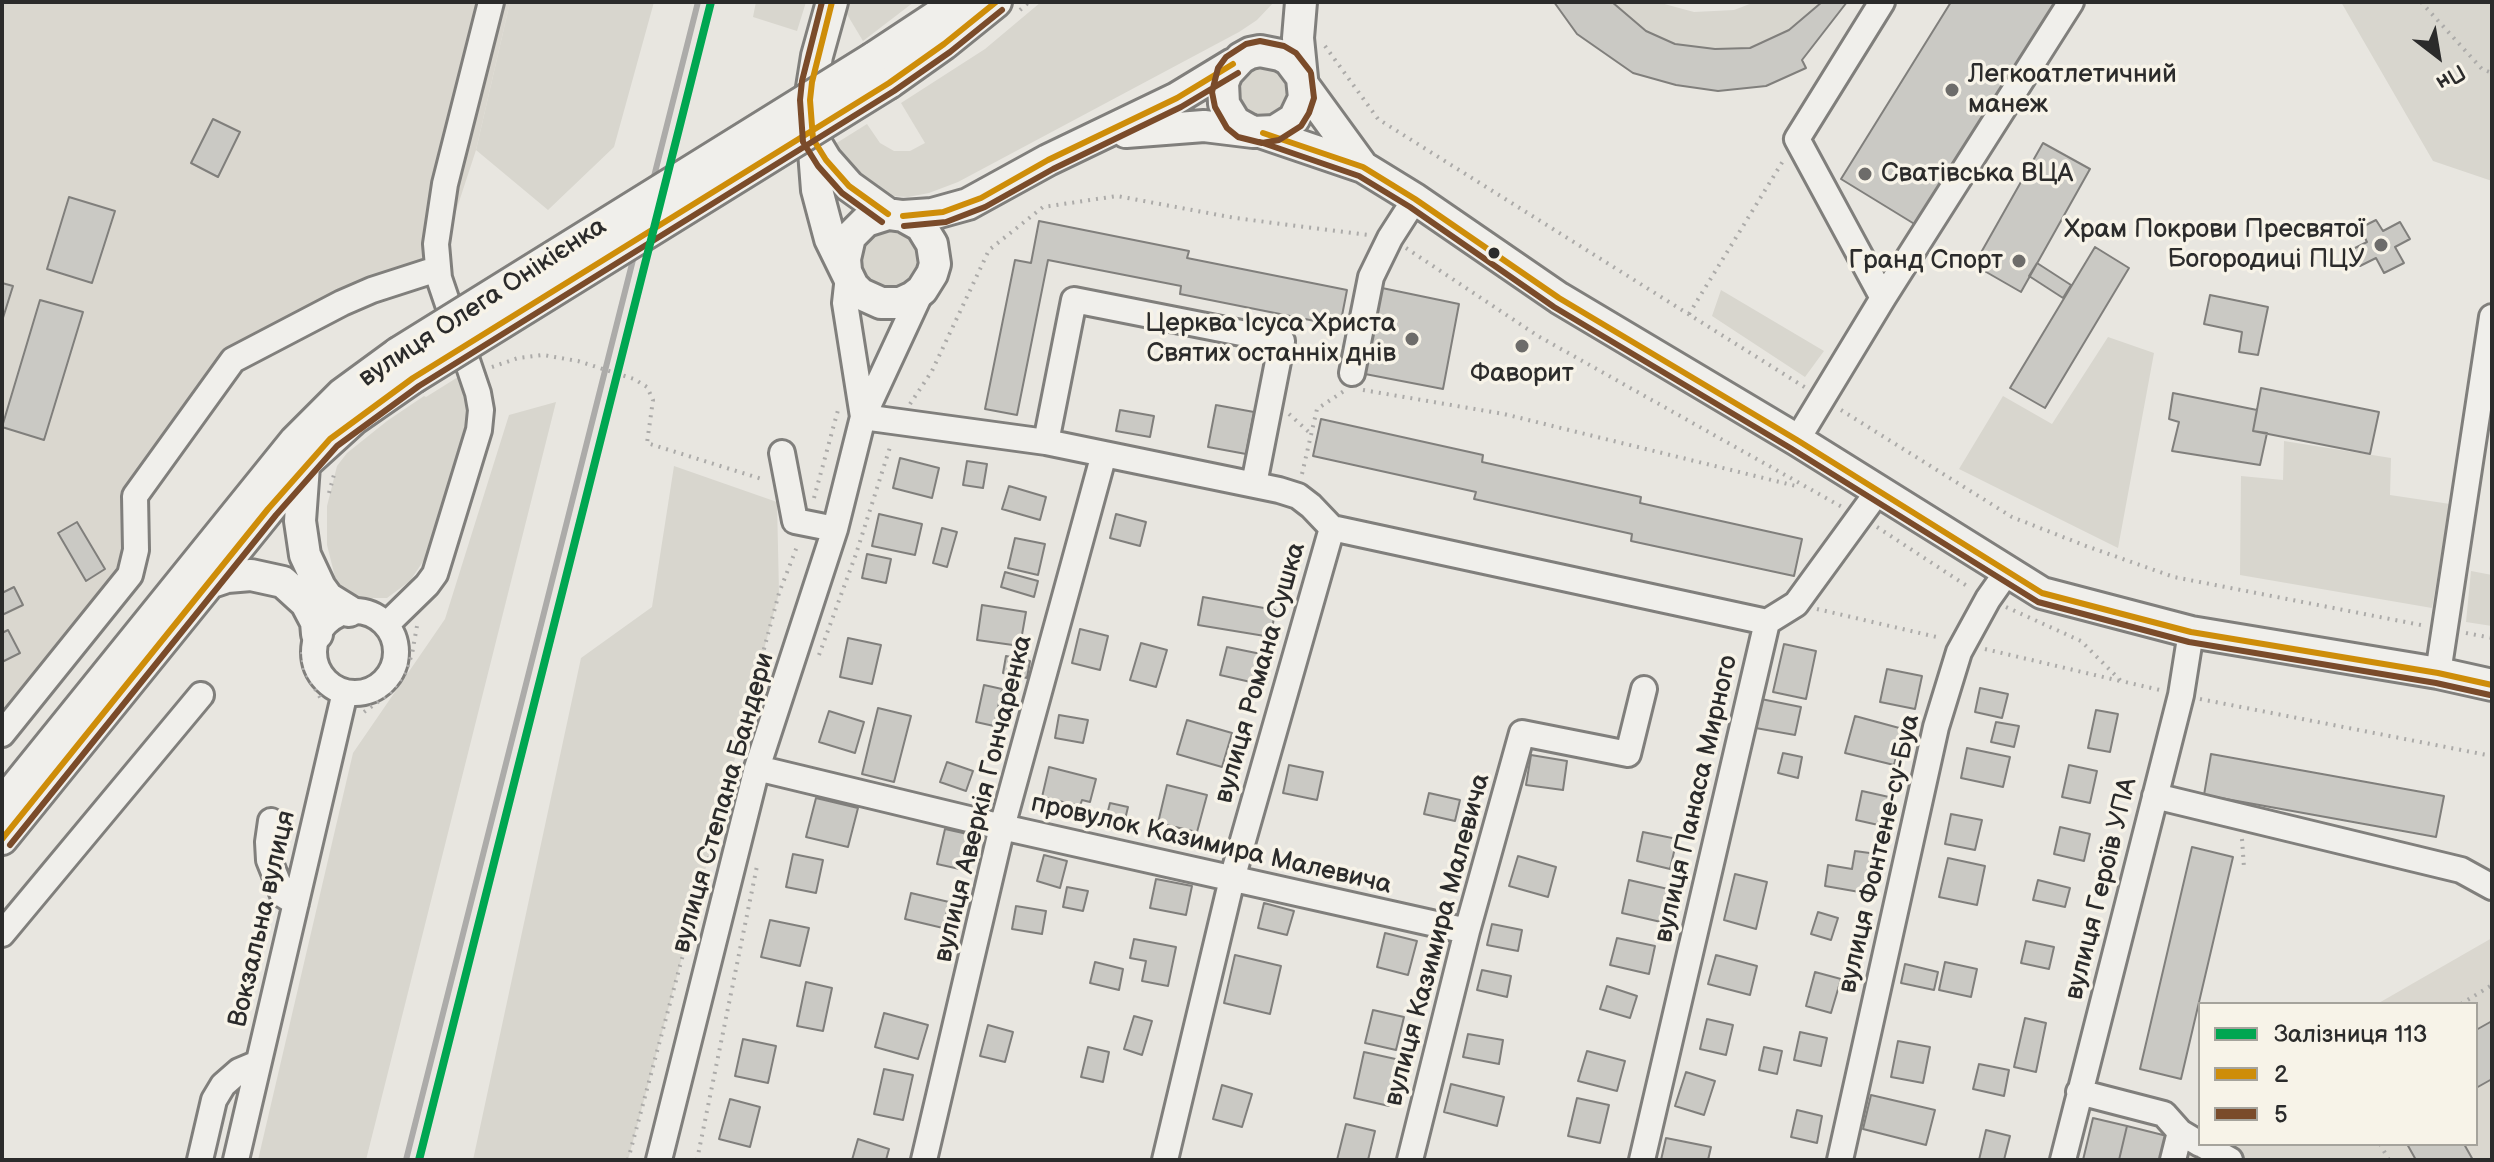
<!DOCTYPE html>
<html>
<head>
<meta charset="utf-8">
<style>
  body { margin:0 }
  #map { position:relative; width:2494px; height:1162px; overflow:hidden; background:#e8e6e0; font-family:"Balsamiq Sans",sans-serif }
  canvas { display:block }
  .frame { position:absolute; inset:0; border:4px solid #2b2b2b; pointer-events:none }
  .legend { position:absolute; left:2198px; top:1002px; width:280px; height:144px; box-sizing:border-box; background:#f7f3e8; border:2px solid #a5a39c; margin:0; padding:10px 14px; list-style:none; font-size:24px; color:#2b2b2b }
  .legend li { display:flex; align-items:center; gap:16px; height:40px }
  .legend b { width:40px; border:2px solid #a5a39c }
  .north { position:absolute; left:2398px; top:16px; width:80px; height:80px; -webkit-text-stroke:6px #f7f3e8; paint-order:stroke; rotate:149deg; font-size:22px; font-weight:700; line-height:32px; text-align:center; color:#2b2b2b }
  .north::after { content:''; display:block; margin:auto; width:28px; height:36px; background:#2b2b2b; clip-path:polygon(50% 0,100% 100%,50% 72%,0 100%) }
</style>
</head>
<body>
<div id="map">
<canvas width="2494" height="1162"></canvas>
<div class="frame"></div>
<ul class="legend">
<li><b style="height:10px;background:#00a651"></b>Залізниця 113</li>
<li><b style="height:10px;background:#ce8d09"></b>2</li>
<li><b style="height:10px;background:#7a4b2a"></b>5</li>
</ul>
<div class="north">Пн</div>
</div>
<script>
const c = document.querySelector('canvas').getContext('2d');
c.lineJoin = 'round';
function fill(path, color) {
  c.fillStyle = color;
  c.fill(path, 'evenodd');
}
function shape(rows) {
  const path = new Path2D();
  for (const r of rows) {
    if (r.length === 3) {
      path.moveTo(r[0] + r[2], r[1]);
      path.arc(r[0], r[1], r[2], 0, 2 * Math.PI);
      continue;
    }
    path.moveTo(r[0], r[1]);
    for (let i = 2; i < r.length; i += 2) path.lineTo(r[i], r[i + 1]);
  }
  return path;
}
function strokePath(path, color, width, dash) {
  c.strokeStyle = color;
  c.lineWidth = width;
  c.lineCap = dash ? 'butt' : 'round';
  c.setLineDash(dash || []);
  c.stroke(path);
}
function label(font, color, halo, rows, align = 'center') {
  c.font = font + ' "Balsamiq Sans",sans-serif';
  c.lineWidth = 7;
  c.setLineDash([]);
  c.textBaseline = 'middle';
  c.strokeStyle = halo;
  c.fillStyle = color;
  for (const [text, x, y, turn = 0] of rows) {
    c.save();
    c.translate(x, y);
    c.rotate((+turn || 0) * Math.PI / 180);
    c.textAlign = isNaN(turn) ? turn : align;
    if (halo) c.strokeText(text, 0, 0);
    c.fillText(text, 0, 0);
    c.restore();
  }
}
const built = shape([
  [2,2,510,2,476,150,437,269,233,360,135,496,136,550,2,734],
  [2492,938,2492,1160,2183,1160,2195,1133,2200,1130,2200,1144,2476,1144,2476,1004,2377,1004]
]);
const green = shape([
  [510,2,654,2,614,147,548,210,476,150],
  [756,2,806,2,797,31,753,17],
  [847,2,914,2,863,41,845,11],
  [1041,2,1274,2,1257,20,1239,32,958,182,929,193,908,197,888,196,870,188,839,153,835,144,867,124,880,143,894,151,910,151,925,143,901,103,985,49],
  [1612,2,1657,2,1694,12,1734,10,1755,2,1822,2,1789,30,1750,48,1715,49,1675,44,1646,31],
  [2341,2,2492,2,2492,181,2433,161],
  [1268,64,1285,75,1292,90,1281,117,1253,122,1232,89,1253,65],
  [878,228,905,228,924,252,915,282,890,290,875,286,867,278,861,269,861,248,869,234],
  [1721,290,1824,351,1805,377,1712,316],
  [2108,337,2154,353,2118,548,1959,469,2003,396,2052,424],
  [458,377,468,409,468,429,432,548,410,581,387,598,366,598,351,594,343,589,335,577,327,545,327,506,337,466,347,453,387,421,424,396,426,397],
  [556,402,366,1160,258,1160,353,753,445,619,509,415],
  [2284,441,2391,458,2390,495,2450,504,2432,608,2240,575,2241,476,2283,480],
  [674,466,777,502,779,593,628,1160,473,1160,581,658,652,607],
  [2471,571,2492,575,2492,626,2466,622]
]);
const building = shape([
  [1554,2,1612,2,1646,31,1675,44,1715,49,1750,48,1789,30,1822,2,1847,2,1802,60,1806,68,1766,86,1718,91,1676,85,1633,73,1577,34,1554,2],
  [1951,2,2062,2,1921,228,1841,179,1951,2],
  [213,119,240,132,218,177,191,163,213,119],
  [2043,143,2090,169,2021,292,1974,265,2043,143],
  [69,197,115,211,92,283,47,269,69,197],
  [2376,220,2383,231,2400,222,2410,239,2395,247,2404,263,2384,273,2376,258,2360,266,2351,250,2367,242,2360,228,2376,220],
  [1039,221,1189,251,1187,258,1347,290,1340,326,1180,294,1181,286,1048,260,1017,415,985,409,1015,260,1031,263,1039,221],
  [2095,247,2129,268,2045,408,2010,388,2095,247],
  [2037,263,2071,285,2063,298,2029,276,2037,263],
  [2,283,13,286,2,321,2,283],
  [1382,288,1459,304,1443,389,1365,374,1382,288],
  [2210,295,2268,307,2258,355,2239,352,2242,332,2204,324,2210,295],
  [40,300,83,312,44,440,2,427,40,300],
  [2261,388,2379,412,2370,454,2253,431,2261,388],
  [2173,393,2257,410,2253,431,2267,433,2260,465,2172,451,2179,422,2169,419,2173,393],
  [1216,405,1254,412,1246,454,1208,447,1216,405],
  [1120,410,1154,416,1150,437,1116,431,1120,410],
  [1321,419,1483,455,1482,462,1641,497,1640,503,1802,539,1794,576,1631,541,1632,534,1474,499,1476,492,1313,456,1321,419],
  [900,458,939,468,932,498,893,488,900,458],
  [967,461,987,464,983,488,963,485,967,461],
  [1009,486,1046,497,1040,520,1002,509,1009,486],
  [879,514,922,524,915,555,872,546,879,514],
  [1116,514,1146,522,1140,546,1110,538,1116,514],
  [77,522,105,569,86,581,58,533,77,522],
  [942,528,957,532,947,567,933,563,942,528],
  [1015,538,1045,544,1038,575,1008,568,1015,538],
  [867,554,891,559,886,583,862,578,867,554],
  [1005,572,1038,581,1034,597,1001,587,1005,572],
  [14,587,23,605,2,615,2,593,14,587],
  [1203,597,1275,610,1271,637,1198,625,1203,597],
  [982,605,1026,612,1020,646,977,640,982,605],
  [1080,629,1108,636,1100,670,1072,663,1080,629],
  [8,630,20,653,2,662,2,633,8,630],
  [848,638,881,645,872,684,840,677,848,638],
  [1141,643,1167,650,1156,687,1130,680,1141,643],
  [1784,644,1816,651,1806,699,1773,692,1784,644],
  [1227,647,1261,654,1255,683,1220,675,1227,647],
  [1006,656,1030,661,1027,678,1003,673,1006,656],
  [1887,669,1922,676,1915,709,1880,702,1887,669],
  [984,685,1002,689,994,726,976,722,984,685],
  [1980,688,2008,694,2002,718,1975,712,1980,688],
  [1756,698,1801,707,1795,735,1750,727,1756,698],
  [878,708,911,716,894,782,862,774,878,708],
  [2096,710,2118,714,2110,752,2088,748,2096,710],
  [829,711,864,722,855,753,819,742,829,711],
  [1059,715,1088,720,1083,743,1055,738,1059,715],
  [1855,716,1903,729,1894,765,1845,753,1855,716],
  [1187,720,1232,733,1222,767,1177,754,1187,720],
  [1996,722,2019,726,2014,747,1991,742,1996,722],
  [1967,748,2010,757,2003,787,1961,778,1967,748],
  [1783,753,1802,757,1798,778,1778,773,1783,753],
  [2211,754,2444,796,2436,837,2204,795,2211,754],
  [1531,755,1567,761,1563,790,1526,785,1531,755],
  [947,762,973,771,966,791,940,782,947,762],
  [1289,765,1323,772,1317,800,1283,793,1289,765],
  [2069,765,2097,771,2090,803,2062,797,2069,765],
  [1049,767,1096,779,1090,802,1082,800,1080,806,1042,797,1049,767],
  [1167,785,1207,795,1197,832,1158,823,1167,785],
  [1862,791,1889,797,1883,826,1856,820,1862,791],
  [1429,793,1460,800,1455,821,1424,814,1429,793],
  [816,798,858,808,848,847,806,837,816,798],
  [1110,803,1128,807,1122,832,1104,827,1110,803],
  [1951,814,1982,820,1975,850,1945,844,1951,814],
  [2060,827,2090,834,2084,861,2054,854,2060,827],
  [945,829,972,835,964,870,937,864,945,829],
  [1643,832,1677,839,1670,869,1637,861,1643,832],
  [2192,847,2233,857,2181,1079,2140,1069,2192,847],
  [1855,851,1877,854,1871,894,1825,886,1828,865,1852,869,1855,851],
  [793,854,823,860,816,893,786,887,793,854],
  [1044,855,1067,861,1060,888,1037,881,1044,855],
  [1518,856,1556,867,1548,897,1509,886,1518,856],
  [1948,858,1985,866,1977,905,1939,897,1948,858],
  [1735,874,1767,882,1756,929,1724,920,1735,874],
  [1156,879,1192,886,1186,915,1150,908,1156,879],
  [1629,880,1668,889,1661,922,1622,913,1629,880],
  [2038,880,2070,888,2065,907,2033,900,2038,880],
  [1067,887,1088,891,1083,911,1063,907,1067,887],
  [911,893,949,902,943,928,905,919,911,893],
  [1264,903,1294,911,1287,935,1258,928,1264,903],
  [1016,906,1046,911,1042,934,1012,929,1016,906],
  [1818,912,1838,918,1831,940,1811,934,1818,912],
  [770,920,809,928,800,966,761,957,770,920],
  [1492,924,1522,930,1518,951,1487,945,1492,924],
  [1385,933,1417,941,1408,975,1377,967,1385,933],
  [1617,938,1655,946,1649,974,1610,965,1617,938],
  [1134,939,1176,947,1168,986,1142,981,1146,961,1130,958,1134,939],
  [2026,941,2054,947,2049,969,2021,963,2026,941],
  [1235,955,1281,966,1270,1014,1224,1003,1235,955],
  [1716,955,1757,966,1750,995,1708,984,1716,955],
  [1095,962,1123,969,1119,990,1090,983,1095,962],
  [1945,962,1977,969,1971,997,1939,990,1945,962],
  [1905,964,1938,972,1934,990,1901,983,1905,964],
  [1482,970,1511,976,1507,997,1477,990,1482,970],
  [1815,972,1841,979,1831,1013,1806,1006,1815,972],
  [806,982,832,988,823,1031,797,1026,806,982],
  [1607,986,1637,996,1630,1018,1600,1009,1607,986],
  [1373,1010,1404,1017,1396,1050,1365,1043,1373,1010],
  [884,1013,928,1025,918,1059,875,1047,884,1013],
  [1134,1016,1152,1021,1142,1055,1124,1049,1134,1016],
  [2025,1018,2046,1023,2036,1072,2014,1067,2025,1018],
  [1707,1019,1733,1025,1726,1055,1700,1049,1707,1019],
  [2492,1021,2492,1079,2476,1088,2476,1030,2492,1021],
  [988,1025,1013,1032,1005,1062,980,1056,988,1025],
  [1800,1032,1827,1038,1821,1066,1794,1060,1800,1032],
  [1468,1034,1503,1040,1499,1064,1463,1057,1468,1034],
  [743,1039,776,1046,768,1083,735,1076,743,1039],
  [1898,1041,1930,1047,1923,1083,1891,1077,1898,1041],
  [1088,1047,1109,1052,1103,1082,1081,1077,1088,1047],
  [1764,1047,1782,1051,1777,1074,1759,1070,1764,1047],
  [1587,1051,1625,1061,1617,1091,1578,1081,1587,1051],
  [1364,1052,1400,1060,1389,1106,1354,1098,1364,1052],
  [1979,1064,2009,1070,2004,1096,1973,1089,1979,1064],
  [884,1069,913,1075,903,1120,874,1114,884,1069],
  [1686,1072,1715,1081,1704,1115,1675,1106,1686,1072],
  [1451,1084,1504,1097,1497,1126,1444,1112,1451,1084],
  [1222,1085,1252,1094,1242,1127,1213,1119,1222,1085],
  [1871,1095,1935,1110,1926,1145,1863,1129,1871,1095],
  [1577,1098,1609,1105,1600,1143,1568,1136,1577,1098],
  [730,1099,760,1107,750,1147,719,1139,730,1099],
  [1797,1110,1822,1116,1817,1143,1791,1137,1797,1110],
  [2093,1118,2127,1126,2119,1160,2083,1160,2093,1118],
  [1346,1124,1375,1131,1368,1160,1337,1160,1346,1124],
  [2127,1126,2167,1136,2161,1160,2119,1160,2127,1126],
  [1986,1130,2010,1136,2004,1160,1979,1160,1986,1130],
  [1666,1138,1711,1147,1708,1160,1661,1160,1666,1138],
  [858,1139,889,1149,886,1160,852,1160,858,1139],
  [2407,1144,2464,1144,2473,1160,2416,1160,2407,1144]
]);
const path = shape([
  [2421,2,2482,69,2492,73],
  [1020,10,1029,2],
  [1325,46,1378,119,1806,388],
  [1406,248,1538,336,1842,507],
  [1689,314,1783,161],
  [492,367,518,358,543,355,578,361,634,379,647,387,653,400,647,443,765,480],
  [1363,390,1504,414,1800,487],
  [910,404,932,371,989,250,1043,207,1117,196,1235,218,1368,235],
  [1841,410,2012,517,2086,546,2174,577,2426,626],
  [1289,414,1311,434],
  [1302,474,1317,409,1344,391],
  [329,493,335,471],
  [814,498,838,410],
  [1877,527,1970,588],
  [2006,607,2081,641,2121,681,2160,690],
  [1817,609,1941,638],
  [2466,633,2492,638],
  [1985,649,2120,681],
  [302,652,304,670,321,699],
  [819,655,856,554,891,444],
  [2200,699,2492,756],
  [364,712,390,693,405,674,412,654,417,626],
  [737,750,779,593,798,544],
  [2242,839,2244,868],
  [2461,1004,2492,985],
  [2380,1144,2389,1160],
  [628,1160,722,809],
  [697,1160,757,866]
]);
const minor = shape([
  [1882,2,1797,139,1883,298],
  [848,276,845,303,863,417],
  [1352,373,1371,277,1390,238,1415,199],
  [863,417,1046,442,1279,490,1298,496,1311,506,1332,528,1767,622],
  [1797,440,1883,298,2071,2],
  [1046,442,1074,300,1282,341,1254,484],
  [782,453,795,521,835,529],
  [355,652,41],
  [386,625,427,585,435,574,479,430,481,410,478,393,439,278,436,244,445,184,491,2],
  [2438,673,2492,317],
  [2,734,130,575,136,550,135,496,233,360,342,303,372,290,437,269],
  [757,768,1002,827,1467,931],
  [2155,796,2461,870,2492,887],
  [271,821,268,842,269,860,283,895,296,903],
  [2,934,201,695],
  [2079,1092,2164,1114,2180,1132,2200,1144],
  [2201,1144,2230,1160],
  [200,1160,214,1100,223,1085,239,1071,258,1063],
  [236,1160,345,692],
  [659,1160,757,768,835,529,863,417,922,290],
  [924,1160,1002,827,1104,454],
  [1165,1160,1232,879,1332,528],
  [1410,1160,1467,931,1522,733,1628,754,1644,689],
  [1642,1160,1767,622,1796,604,1879,490],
  [1840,1160,1936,727,1959,652,1988,599,2007,572],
  [2063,1160,2181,695,2191,632],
  [2173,1160,2180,1132]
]);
const major = shape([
  [832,2,817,56,810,100,817,190,830,239,853,286,861,294,881,303,900,303,913,297,922,290,932,274,935,264,932,244,921,226,903,216],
  [1301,2,1298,38,1304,98,1294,119,1275,131,1253,132,1235,122,1224,104,1223,83,1227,73,1241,58,1250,53,1260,51,1280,55,1289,60,1301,76],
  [873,58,958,2],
  [889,83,944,44,996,2],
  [1304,86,1363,167],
  [1126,132,1204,126,1253,132],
  [1263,133,1363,167,1415,199,1559,298,1797,440,2042,593,2191,632,2438,673,2492,685],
  [814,140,826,160,849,186,888,214],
  [846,270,845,259,850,237,866,221,888,214,903,216,932,214,968,204,1048,160,1177,98,1233,64],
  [304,466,300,521,305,555,320,587,328,598,349,611],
  [209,583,227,577,251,575,283,582,306,603,316,622,317,634],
  [2,804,295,441,342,394,398,353],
  [2,839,309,460,354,419,413,378]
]);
const rail = shape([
  [406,1160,698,2]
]);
const majorBridge = shape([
  [398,353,873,58],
  [413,378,889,83]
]);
const bus1 = shape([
  [832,2,812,82,810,100,813,139,826,160,849,186,888,214],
  [1263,133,1363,167,1415,199,1559,298,1797,440,2042,593,2191,632,2438,673,2492,685],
  [903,216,943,212,981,198,1048,160,1177,98,1233,64],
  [2,839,268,509,330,439,413,378,889,83,944,44,996,2]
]);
const bus2 = shape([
  [822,2,802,81,800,100,803,142,818,166,842,193,882,222],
  [1310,71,1296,53,1284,46,1260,41,1246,44,1226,57,1218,68,1212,92,1215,107,1227,128,1238,137,1262,143,1279,140,1301,126,1309,113,1314,98,1311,73],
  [1260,142,1359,176,1410,207,1554,307,1792,449,2038,602,2189,642,2436,683,2490,695],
  [904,226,946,222,985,207,1053,169,1181,107,1238,73],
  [10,845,276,515,337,446,419,386,894,91,950,52,1002,10]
]);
const rail1 = shape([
  [419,1160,711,2]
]);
const markers = [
  [1952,90,8,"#6d6c6a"],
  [1865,174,8,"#6d6c6a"],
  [2381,245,8,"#6d6c6a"],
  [1494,253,7,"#2b2b2b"],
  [2019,261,8,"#6d6c6a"],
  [1412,339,8,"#6d6c6a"],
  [1522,346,8,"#6d6c6a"]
];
const poiNames = [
  ["Легкоатлетичний",1968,75,"left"],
  ["манеж",1968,105,"left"],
  ["Сватівська ВЦА",1881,174,"left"],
  ["Храм Покрови Пресвятої",2365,230],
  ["Богородиці ПЦУ",2365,260],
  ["Гранд Спорт",2003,261],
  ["Церква Ісуса Христа",1396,324],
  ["Святих останніх днів",1396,354],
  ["Фаворит",1522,374,"center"]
];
const streetNames = [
  ["вулиця Олега Онікієнка",483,303,-33],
  ["вулиця Романа Сушка",1261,673,-74],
  ["вулиця Аверкія Гончаренка",984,799,-76],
  ["вулиця Панаса Мирного",1697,799,-77],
  ["вулиця Степана Бандери",724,803,-74],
  ["провулок Казимира Малевича",1211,845,13],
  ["вулиця Фонтене-су-Буа",1880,854,-77],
  ["вулиця Героїв УПА",2102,889,-76],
  ["Вокзальна вулиця",263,919,-77],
  ["вулиця Казимира Малевича",1438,940,-75]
];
fill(built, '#dad7cf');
fill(green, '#d8d6ce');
fill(building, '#cac9c4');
strokePath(building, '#807f7c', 2);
strokePath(minor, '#807f7c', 30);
strokePath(major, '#807f7c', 36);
strokePath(path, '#acaba9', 4, [2, 6]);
strokePath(minor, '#f0efeb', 24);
strokePath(major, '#f0efeb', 30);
strokePath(rail, '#acaba9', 6);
strokePath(majorBridge, '#807f7c', 36, []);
strokePath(majorBridge, '#f0efeb', 30);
strokePath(bus1, '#ce8d09', 6);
strokePath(bus2, '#7a4b2a', 6);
strokePath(rail1, '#00a651', 8);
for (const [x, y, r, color] of markers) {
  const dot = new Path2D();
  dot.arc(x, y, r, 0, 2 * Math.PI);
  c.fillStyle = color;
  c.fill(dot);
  strokePath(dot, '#f7f3e8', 3);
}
label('26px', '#2b2b2b', '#f7f3e8', poiNames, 'right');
label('26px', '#2b2b2b', '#f7f3e8', streetNames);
</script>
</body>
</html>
